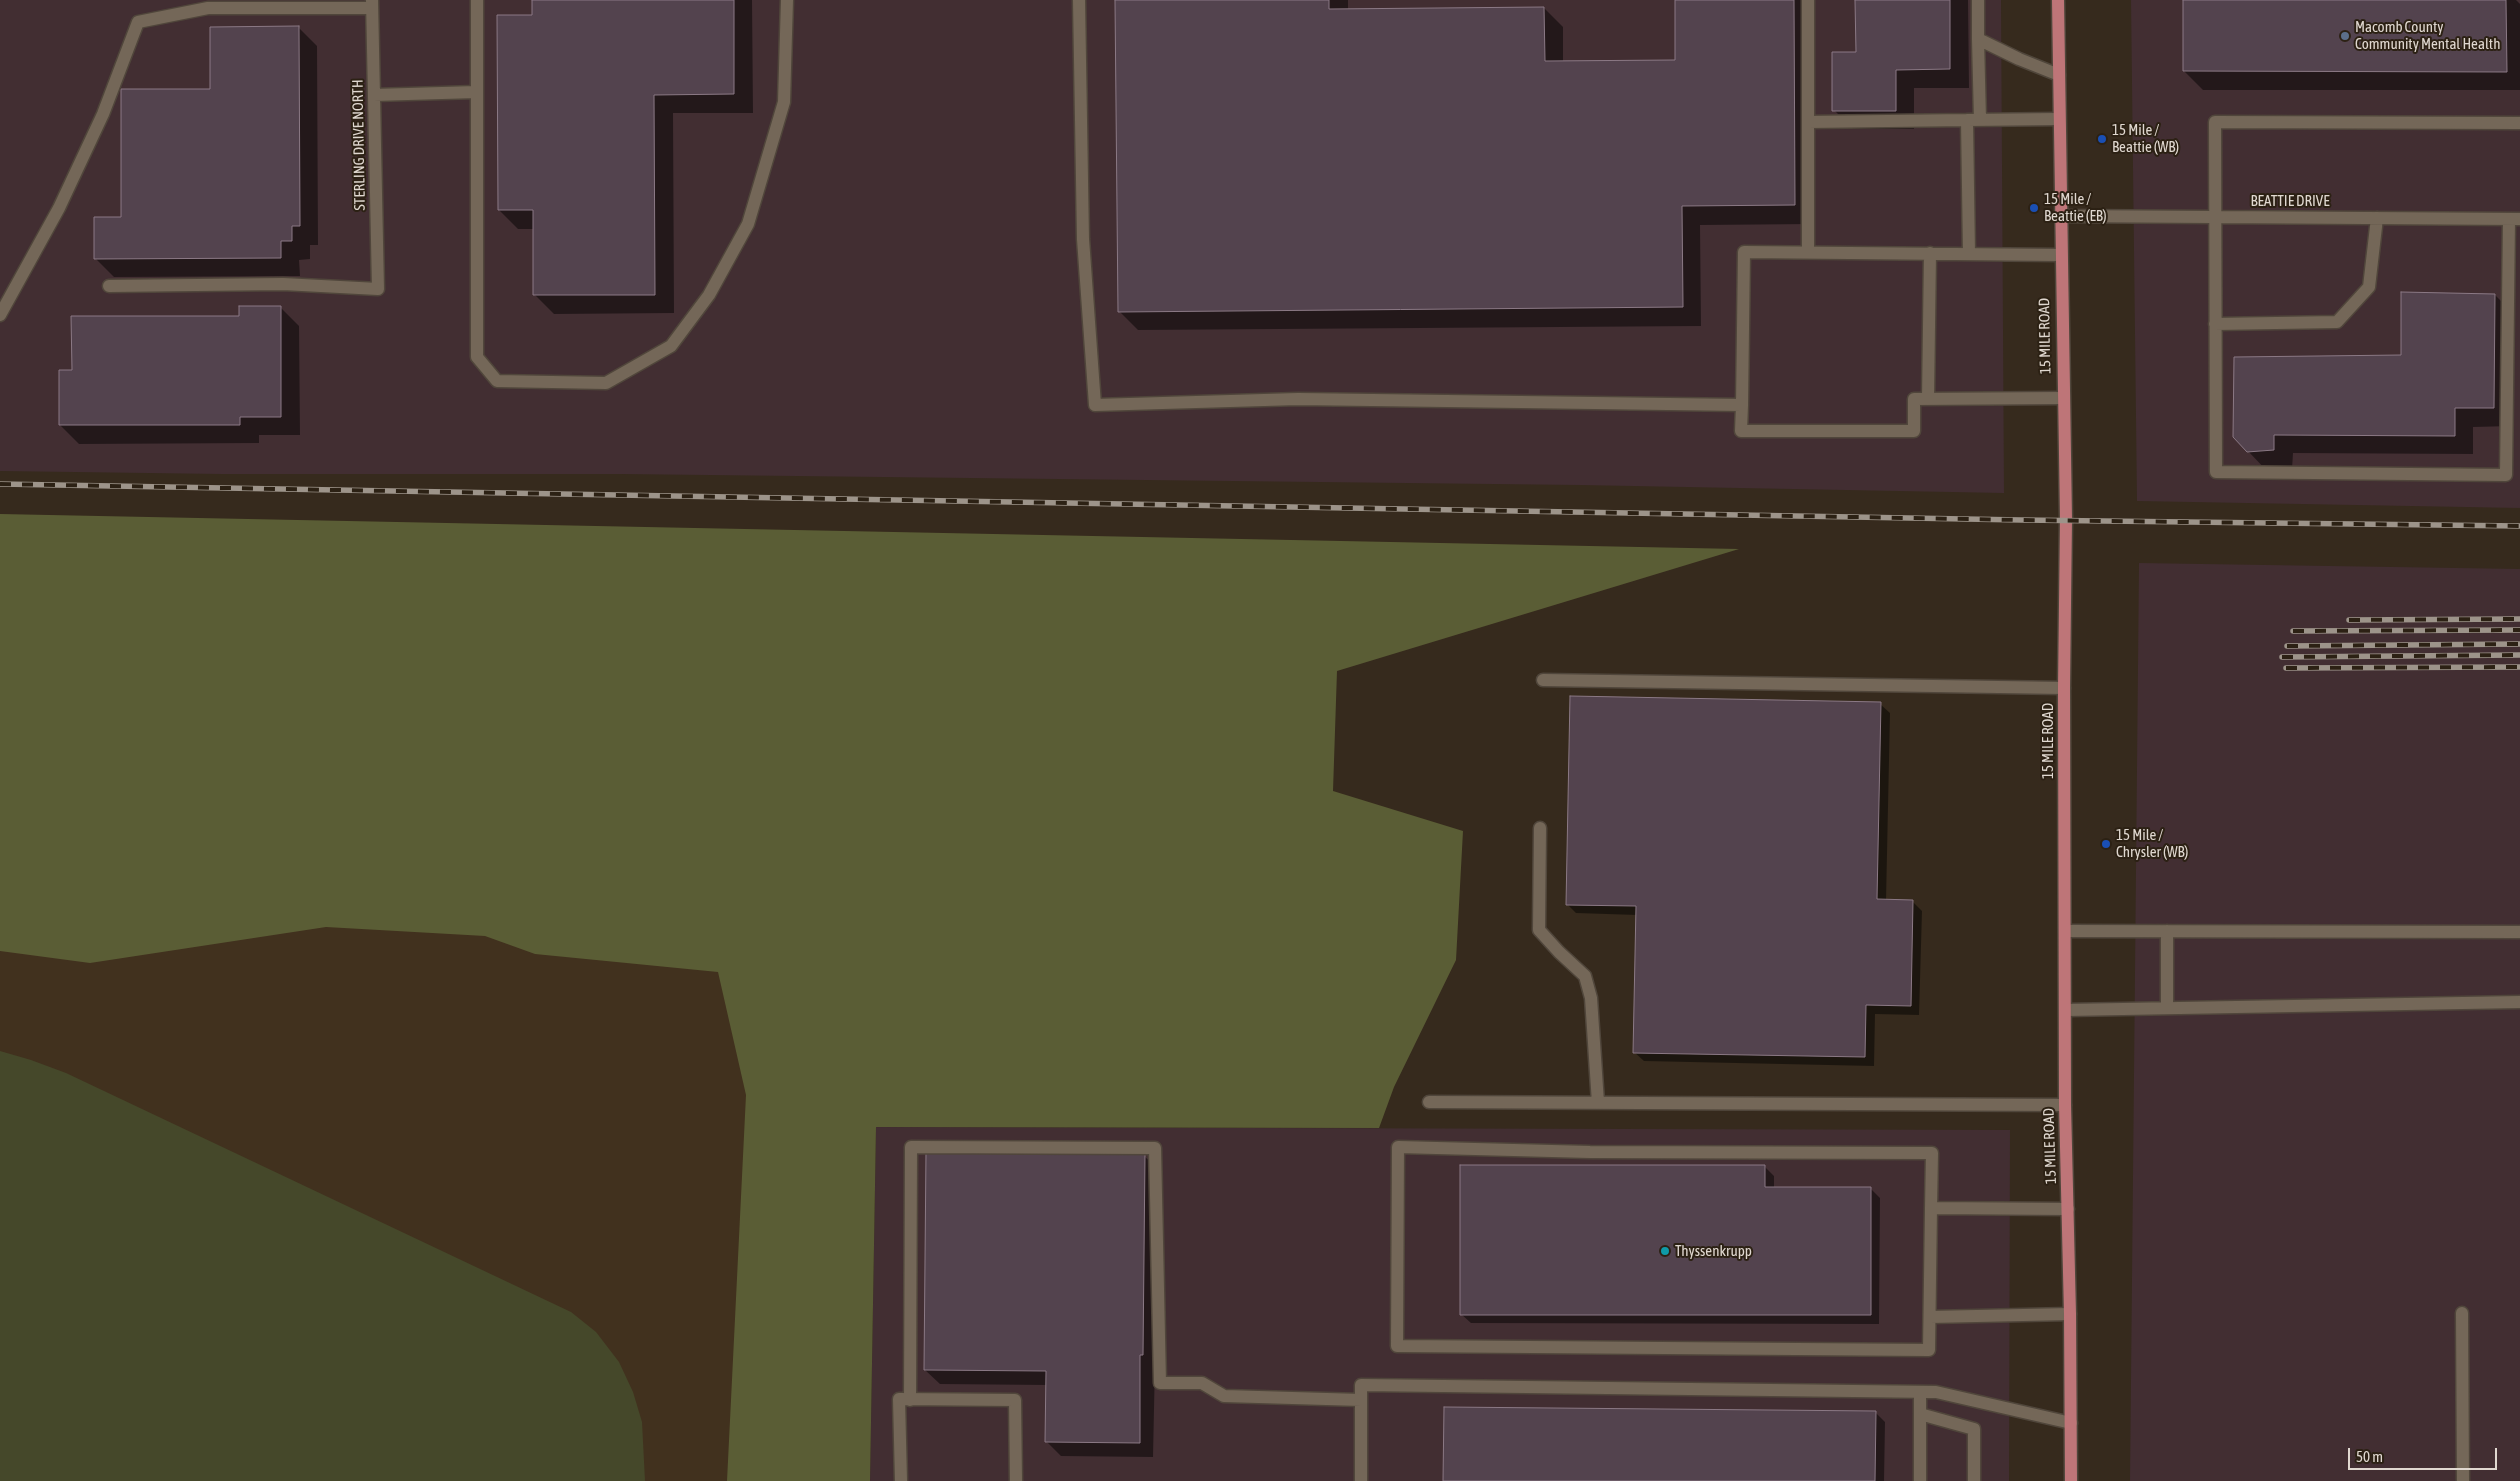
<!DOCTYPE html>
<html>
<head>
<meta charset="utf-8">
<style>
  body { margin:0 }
  #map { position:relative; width:2520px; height:1481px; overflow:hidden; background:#362a1d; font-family:"Asap Condensed",sans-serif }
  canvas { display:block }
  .scale { position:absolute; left:2348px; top:1448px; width:149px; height:22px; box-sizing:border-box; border:2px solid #e0d8d0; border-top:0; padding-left:6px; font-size:15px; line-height:18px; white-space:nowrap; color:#e0d8d0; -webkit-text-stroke:4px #2c2114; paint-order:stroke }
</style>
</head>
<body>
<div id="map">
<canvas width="2520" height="1481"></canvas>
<div class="scale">50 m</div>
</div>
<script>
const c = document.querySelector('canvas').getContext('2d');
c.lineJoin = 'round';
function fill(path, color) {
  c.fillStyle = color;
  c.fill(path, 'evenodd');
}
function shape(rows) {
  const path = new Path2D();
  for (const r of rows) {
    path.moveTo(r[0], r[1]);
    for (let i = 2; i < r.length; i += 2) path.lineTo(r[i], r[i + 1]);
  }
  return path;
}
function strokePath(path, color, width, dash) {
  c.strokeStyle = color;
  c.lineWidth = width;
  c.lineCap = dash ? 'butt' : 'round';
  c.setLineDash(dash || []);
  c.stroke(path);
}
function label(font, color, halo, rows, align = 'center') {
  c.font = font + ' "Asap Condensed",sans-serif';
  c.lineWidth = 4;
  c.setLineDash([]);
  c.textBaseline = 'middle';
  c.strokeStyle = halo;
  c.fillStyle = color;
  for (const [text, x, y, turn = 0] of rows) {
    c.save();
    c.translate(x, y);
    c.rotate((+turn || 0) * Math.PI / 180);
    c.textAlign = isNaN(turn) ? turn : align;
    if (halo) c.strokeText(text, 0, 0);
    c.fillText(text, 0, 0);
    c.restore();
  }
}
const built = shape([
  [0,791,871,796,867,1481,0,1481]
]);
const industrial = shape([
  [0,0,2001,0,2004,493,1580,485,621,474,221,474,0,471],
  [2131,0,2520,0,2520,508,2137,501],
  [2139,563,2520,569,2520,1481,2130,1481],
  [876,1127,2010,1130,2009,1481,870,1481]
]);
const green = shape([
  [0,1051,31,1060,66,1073,571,1312,596,1332,619,1362,633,1392,642,1422,645,1481,0,1481]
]);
const forest = shape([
  [0,514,1739,549,1337,671,1333,791,1463,831,1456,960,1394,1087,1379,1128,876,1127,870,1481,727,1481,746,1095,718,972,535,954,485,936,326,927,90,963,0,951]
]);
const shadow = shape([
  [533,0,752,0,753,113,673,113,674,313,554,314,535,295,534,229,518,229,499,210,533,16],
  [1117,0,1348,0,1348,10,1544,8,1563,27,1563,62,1677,61,1676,0,1812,0,1814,224,1700,225,1701,326,1138,330,1119,311],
  [1857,0,1968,0,1969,88,1914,88,1914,129,1853,129,1834,110,1857,53],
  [2185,0,2516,0,2520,4,2520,90,2203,90,2184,71],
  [298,27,317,46,318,245,310,245,310,259,299,260,300,276,114,277,95,258,212,90],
  [2495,295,2514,314,2512,426,2473,427,2473,454,2293,453,2292,469,2267,471,2248,451,2235,358,2403,356],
  [280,307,299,326,300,435,259,435,259,443,79,444,60,425,73,372,240,317],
  [1880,704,1890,713,1886,901,1912,901,1922,911,1919,1015,1875,1014,1874,1066,1644,1061,1634,1052,1637,915,1576,913,1567,904],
  [1144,1156,1159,1170,1153,1457,1061,1456,1047,1442,1047,1385,940,1384,925,1370],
  [1765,1167,1774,1176,1774,1188,1870,1188,1880,1198,1879,1324,1471,1323,1461,1314],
  [1875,1412,1885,1422,1884,1481,1444,1481]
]);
const building = shape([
  [532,0,734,0,734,94,654,95,655,295,533,295,533,210,498,210,497,15,532,15,532,0],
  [1115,0,1329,0,1329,9,1544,7,1545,61,1675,60,1675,0,1794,0,1795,205,1682,206,1683,307,1118,312,1115,0],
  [1855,0,1950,0,1950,69,1896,70,1896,111,1832,111,1832,52,1856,52,1855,0],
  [2183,0,2506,0,2507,72,2183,71,2183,0],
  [299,26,300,226,292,226,292,241,281,241,281,258,94,259,94,217,121,217,121,89,210,89,210,27,299,26],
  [2401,292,2495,294,2494,408,2455,408,2455,436,2274,435,2274,450,2247,452,2233,437,2234,357,2401,355,2401,292],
  [239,306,281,306,281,417,240,417,240,425,59,425,59,370,72,370,71,316,239,316,239,306],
  [1570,696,1881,702,1877,899,1913,900,1911,1006,1866,1005,1865,1057,1633,1053,1636,906,1566,905,1570,696],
  [926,1152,1145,1154,1143,1355,1140,1355,1140,1443,1045,1442,1046,1371,924,1370,926,1152],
  [1460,1165,1765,1165,1765,1187,1871,1187,1871,1315,1460,1315,1460,1165],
  [1444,1407,1876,1411,1875,1481,1443,1481,1444,1407]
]);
const minor = shape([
  [477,0,477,357,497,381,606,383,671,346,709,295,748,224,784,102,787,0],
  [1079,0,1083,239,1095,405,1298,399,1742,405,1744,252,2060,255],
  [1808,0,1808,122],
  [1978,0,1978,39,2019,59,2059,75],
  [1978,39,1980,120],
  [374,95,476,92],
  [2060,216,2520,219],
  [2509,219,2506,475,2216,472,2215,122,2520,123],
  [1808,252,1808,122,1967,120],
  [1969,254,1967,120,2059,119],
  [109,286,283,284,378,289,372,0],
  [0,315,59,208,103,114,138,22,208,8,372,8],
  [2215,324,2337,322,2369,287,2377,218],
  [1928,399,1930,253],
  [1742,405,1741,431,1914,431,1914,399,2063,398],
  [1543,680,2064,688],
  [1540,828,1539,930,1559,952,1585,976,1591,998,1598,1103],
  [2065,931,2520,932],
  [2167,931,2167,1008],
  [2066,1010,2520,1002],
  [1429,1102,2065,1105],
  [1931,1208,1929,1350,1397,1346,1398,1147,1590,1152,1932,1153,1931,1208,2068,1209],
  [2462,1313,2463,1481],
  [1930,1317,2070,1314],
  [910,1400,911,1147,1155,1148,1160,1383,1202,1383,1224,1396,1361,1400],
  [1920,1414,1974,1429,1974,1481],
  [901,1481,899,1399,1015,1400,1016,1481],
  [1361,1481,1361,1385,1936,1392,2071,1423],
  [1920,1481,1920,1392]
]);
const major = shape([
  [2058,0,2066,519,2064,688,2065,1105,2070,1314,2071,1481]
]);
const rail = shape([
  [0,484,2021,520,2520,526],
  [2349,620,2520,619],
  [2293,631,2520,630],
  [2287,646,2520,644],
  [2282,657,2520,655],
  [2286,668,2520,667]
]);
const markers = [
  [2345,36,5,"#5c6f8a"],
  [2102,139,5,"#1a4fb4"],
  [2034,208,5,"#1a4fb4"],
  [2106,844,5,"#1a4fb4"],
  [1665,1251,5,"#0f9aa8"]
];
const poiNames = [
  ["Macomb County",2355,27],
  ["Community Mental Health",2355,44],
  ["15 Mile /",2112,130],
  ["Beattie (WB)",2112,147],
  ["15 Mile /",2044,199],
  ["Beattie (EB)",2044,216],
  ["15 Mile /",2116,835],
  ["Chrysler (WB)",2116,852],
  ["Thyssenkrupp",1675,1251]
];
const streetNames = [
  ["STERLING DRIVE NORTH",359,145,-91],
  ["BEATTIE DRIVE",2290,201],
  ["15 MILE ROAD",2045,336,-91],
  ["15 MILE ROAD",2048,741,-90],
  ["15 MILE ROAD",2050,1146,-92]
];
fill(built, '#41311e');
fill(industrial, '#422e32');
fill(green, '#45482a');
fill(forest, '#5a5d35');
fill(shadow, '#0007');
fill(building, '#53434e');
strokePath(building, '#8b7985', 1);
strokePath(minor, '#50463b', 15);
strokePath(major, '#50463b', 15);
strokePath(minor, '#746758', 12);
strokePath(major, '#be7578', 12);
strokePath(rail, '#9d948a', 5.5);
strokePath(rail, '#2c2114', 4, [11]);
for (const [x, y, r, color] of markers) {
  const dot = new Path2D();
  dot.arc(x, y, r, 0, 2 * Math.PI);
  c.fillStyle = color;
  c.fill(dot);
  strokePath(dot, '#2c2114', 2);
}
label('15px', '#e0d8d0', '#2c2114', poiNames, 'left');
label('15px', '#e0d8d0', '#2c2114', streetNames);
</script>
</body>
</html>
